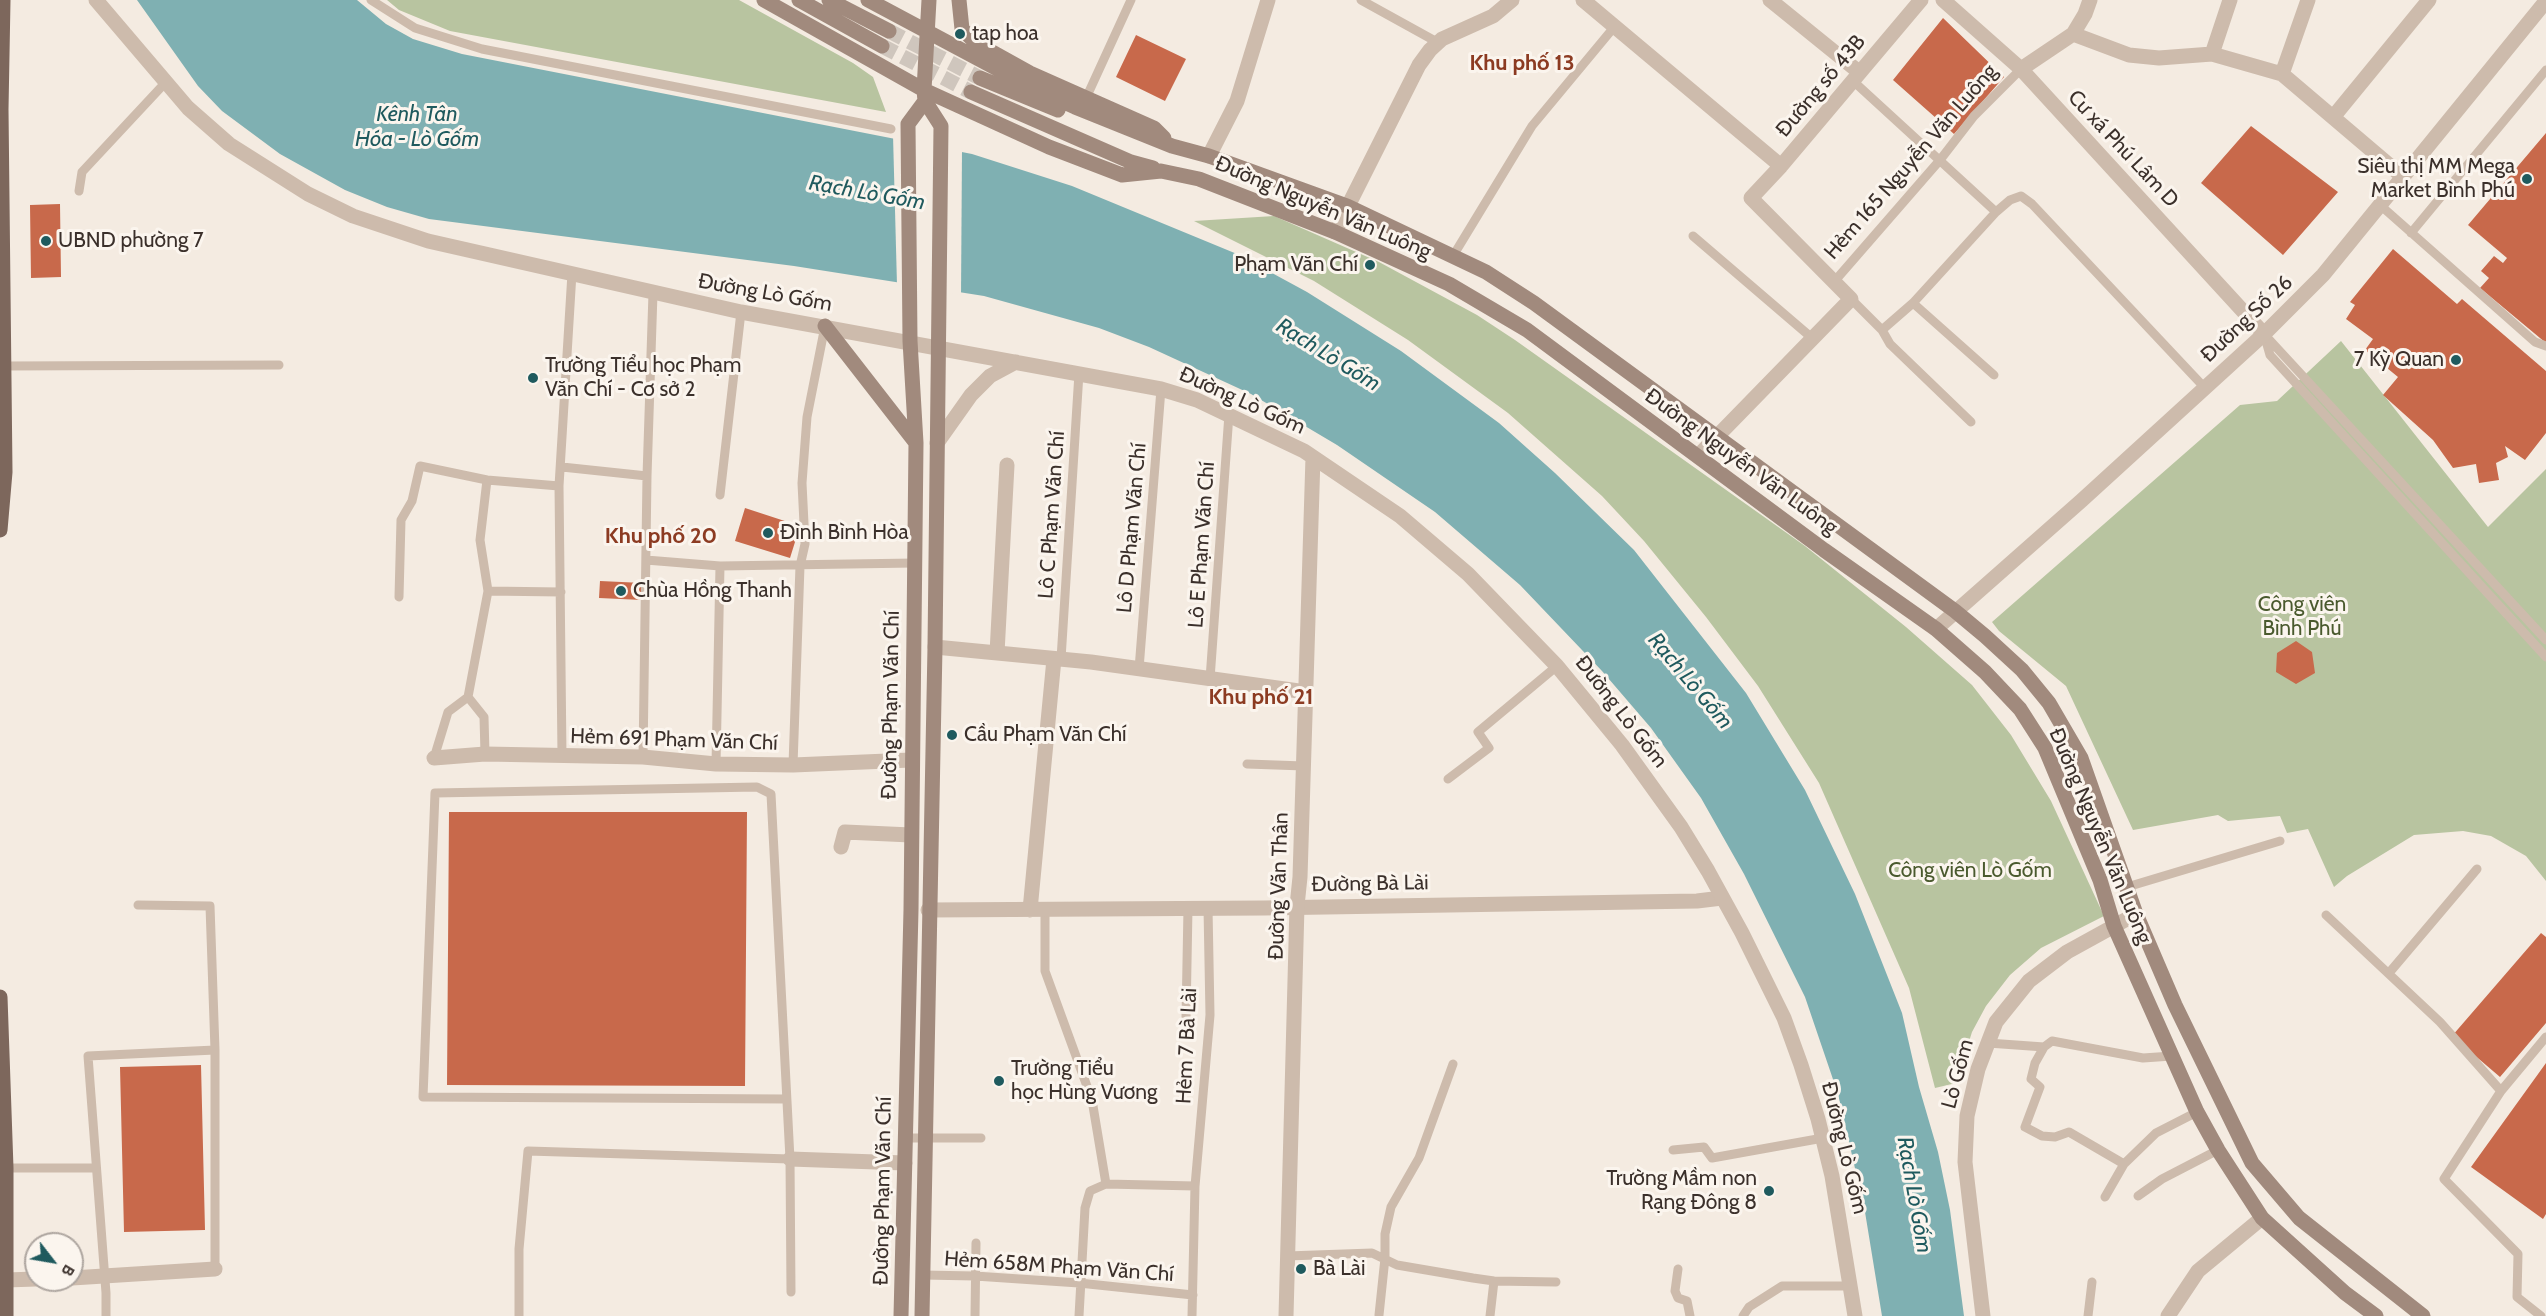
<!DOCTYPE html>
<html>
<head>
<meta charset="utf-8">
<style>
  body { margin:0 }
  #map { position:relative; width:2546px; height:1316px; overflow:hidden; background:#f4ebe1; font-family:Cabin,sans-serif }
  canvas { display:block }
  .north { position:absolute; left:24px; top:1232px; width:60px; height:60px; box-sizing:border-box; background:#fbf5ee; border:2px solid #aea6a0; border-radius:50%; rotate:121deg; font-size:16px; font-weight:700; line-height:24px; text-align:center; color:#3b302b }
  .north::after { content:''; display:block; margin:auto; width:21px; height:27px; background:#1f5a5e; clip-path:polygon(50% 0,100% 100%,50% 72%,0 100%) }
</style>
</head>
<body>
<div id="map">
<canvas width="2546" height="1316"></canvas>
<div class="north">B</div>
</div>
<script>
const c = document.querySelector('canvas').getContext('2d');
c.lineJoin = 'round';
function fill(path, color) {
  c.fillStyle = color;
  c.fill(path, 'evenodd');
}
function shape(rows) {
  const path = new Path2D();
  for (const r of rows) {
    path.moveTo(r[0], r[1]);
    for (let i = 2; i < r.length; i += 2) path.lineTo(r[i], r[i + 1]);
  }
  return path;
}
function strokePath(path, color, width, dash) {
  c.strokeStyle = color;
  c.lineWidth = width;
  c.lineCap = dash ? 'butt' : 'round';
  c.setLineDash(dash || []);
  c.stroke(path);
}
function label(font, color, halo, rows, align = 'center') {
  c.font = font + ' Cabin,sans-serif';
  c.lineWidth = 6;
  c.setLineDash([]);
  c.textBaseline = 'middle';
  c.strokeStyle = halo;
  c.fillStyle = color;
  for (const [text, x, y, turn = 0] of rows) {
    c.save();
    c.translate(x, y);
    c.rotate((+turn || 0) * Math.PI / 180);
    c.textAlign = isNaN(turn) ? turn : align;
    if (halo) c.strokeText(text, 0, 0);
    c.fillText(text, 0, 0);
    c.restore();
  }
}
const green = shape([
  [387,0,739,0,853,63,873,77,886,112,450,31,399,10],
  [1274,216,1379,262,1477,315,1515,340,1805,546,1906,627,1972,685,2011,735,2051,801,2104,916,2041,948,2010,975,1986,1006,1972,1032,1956,1083,1935,1088,1909,988,1819,783,1758,686,1706,617,1644,541,1602,496,1508,413,1408,340,1314,281,1194,221],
  [2341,341,2488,527,2546,469,2546,881,2526,856,2491,836,2463,831,2414,835,2347,876,2334,887,2308,829,2287,833,2280,816,2228,821,2218,815,2133,830,2066,686,1999,631,1992,622,2240,405,2277,401]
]);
const water = shape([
  [137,0,357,0,386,24,413,39,462,54,972,154,1072,186,1237,254,1307,292,1401,351,1499,423,1555,473,1634,550,1746,693,1805,790,1855,894,1902,1013,1919,1087,1938,1152,1950,1210,1964,1316,1882,1316,1865,1212,1838,1094,1805,997,1744,874,1701,798,1651,728,1602,671,1520,585,1435,512,1337,445,1251,394,1149,347,1099,328,984,296,794,266,429,219,387,207,345,190,280,154,222,111,198,86]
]);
const pier = shape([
  [893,135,962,149,961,295,897,285]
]);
const building = shape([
  [1943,18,2004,77,1954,134,1893,80],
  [1136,35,1186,59,1165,101,1116,77],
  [2251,126,2338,192,2283,255,2201,183],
  [2546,133,2546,343,2480,288,2489,278,2481,271,2494,256,2503,263,2507,258,2468,225],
  [60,204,61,277,31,278,30,205],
  [2393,249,2457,304,2462,299,2546,371,2546,433,2525,460,2505,446,2508,457,2496,463,2499,480,2479,483,2476,464,2453,468,2433,440,2383,395,2398,377,2365,350,2373,339,2346,319,2355,305,2350,302],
  [745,508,800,526,790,558,735,541],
  [600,581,643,583,642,600,599,598],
  [2296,641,2312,652,2315,673,2296,684,2276,672,2277,653],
  [449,812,747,812,745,1086,447,1085],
  [2541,933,2546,937,2546,1023,2500,1077,2452,1036],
  [2546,1063,2546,1214,2543,1219,2471,1167],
  [201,1065,205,1230,124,1232,120,1067]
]);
const secondaryTunnel = shape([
  [889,31,980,78],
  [882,46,971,92]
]);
const service = shape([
  [371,0,415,28,482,49,891,129],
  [1361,0,1437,42],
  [1852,80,1996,212],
  [1087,96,1131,0],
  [79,191,82,172,165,83],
  [2380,205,2535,342,2546,346],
  [2411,233,2546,70],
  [1693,236,1812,338],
  [1453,256,1532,126,1615,26],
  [1833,283,1940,160,1974,116,2021,69],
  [1851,299,1882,330,1913,303,1996,212,2010,200,2021,196,2032,204,2204,387],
  [1913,303,1994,375],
  [1882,330,1890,344,1971,422],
  [2264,334,2270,355,2546,657],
  [2264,334,2546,640],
  [5,366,279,365],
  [562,467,647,476],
  [720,495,741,312],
  [646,560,720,566,914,563],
  [488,591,561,592],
  [399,597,401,520,412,501,420,466,487,480],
  [1061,659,1079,373],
  [1139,669,1161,389],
  [1210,679,1229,414],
  [485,754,484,717,468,697,488,591,480,540,487,480,559,486],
  [562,756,559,486,572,273],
  [643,757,647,476,653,293],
  [434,758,448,712,468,697],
  [716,764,720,566],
  [1247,764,1304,766],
  [793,765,800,566,805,544,802,483,807,417,825,326],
  [1448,779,1489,748,1478,732,1557,666],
  [2127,887,2280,841],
  [138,905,210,906,215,1050,215,1269],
  [1045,911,1045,971,1092,1100,1106,1184],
  [2326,915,2440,1022,2501,1091],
  [2389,973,2477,869],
  [1186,1017,1188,908],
  [1988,1043,2044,1047],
  [786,1099,423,1097,435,793,757,787,771,794,790,1159,791,1292],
  [906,1138,981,1138],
  [1673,1150,1704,1147,1712,1158,1823,1138],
  [2124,1164,2069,1132,2055,1137,2042,1136,2025,1127,2040,1087,2031,1079,2035,1063,2044,1047,2052,1041,2143,1058,2172,1056],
  [6,1168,96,1168],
  [2138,1196,2162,1179,2218,1150],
  [2105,1197,2124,1164,2156,1133,2197,1112],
  [1287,1256,1372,1253,1397,1265,1473,1278,1494,1281,1556,1282],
  [1678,1269,1675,1291,1678,1298,1687,1301,1690,1316],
  [923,1275,975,1276,1079,1283,1193,1295],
  [1379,1315,1385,1258,1385,1234,1391,1207,1419,1158,1453,1064],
  [106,1316,106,1293,88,1056,215,1050],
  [519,1316,519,1249,528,1151,790,1159],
  [975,1316,976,1243],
  [1079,1316,1085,1208,1090,1191,1106,1184,1195,1186],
  [1192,1316,1195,1186,1210,1015,1208,908],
  [1490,1316,1494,1281],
  [1743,1316,1749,1307,1782,1286,1851,1286],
  [2088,1316,2092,1282],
  [2541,1316,2517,1297,2518,1254,2444,1179,2501,1091,2546,1037]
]);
const minor = shape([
  [1583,0,1781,166],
  [1770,0,1859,72],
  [1943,0,2021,69,2264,334],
  [2073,34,2129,55,2159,58,2212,54,2282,74,2402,176],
  [2212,54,2230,0],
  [2021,69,2073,34,2085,14,2090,0],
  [2282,74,2308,0],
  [2334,116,2429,0],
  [1209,156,1237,101,1268,0],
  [1335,232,1419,65,1430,50,1442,39,1493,16,1512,0],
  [1698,456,1851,299,1751,198,1781,166,1921,0],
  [935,647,1091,662,1306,692],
  [997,653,1007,465],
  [434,758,485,754,643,757,716,764,793,765,911,760],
  [841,847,845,832,911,835],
  [928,910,1264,908,1697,901,1722,898],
  [1030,910,1054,659],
  [790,1159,905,1163],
  [72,1278,215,1269],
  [6,1280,36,1279],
  [2168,1316,2198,1271,2262,1218]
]);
const tertiary = shape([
  [96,0,188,108,229,144,308,194,353,216,428,241,741,312,1161,389,1197,400,1304,451,1400,516,1468,574,1557,666,1622,745,1681,827,1708,871,1742,933,1784,1018,1801,1065,1818,1119,1832,1176,1855,1316],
  [937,443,971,395,990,376,1016,362],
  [1936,629,2081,501,2264,334,2323,275,2546,1],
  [1286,1316,1297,906,1300,877,1313,457],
  [1983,1316,1965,1162,1967,1116,1978,1069,1996,1022,2029,981,2067,952,2136,914]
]);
const secondary = shape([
  [764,0,924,90,1049,147,1122,175,1161,171,1199,179,1335,232,1449,284,1527,330,1824,550,1936,629,1985,672,2020,709,2045,748,2100,880,2114,926,2197,1112,2218,1150,2262,1218,2345,1293,2376,1316],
  [799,0,882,46],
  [829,0,889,31],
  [868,0,1033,88,1075,107,1172,146,1209,156,1347,206,1486,272,1534,303,1955,611,1985,636,2022,670,2049,703,2081,758,2136,914,2175,1005,2252,1163,2299,1218,2423,1316],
  [959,0,962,29,976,43,1030,73,1154,128,1164,138],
  [980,78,1058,110],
  [971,92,1131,162,1153,168],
  [825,326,916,443],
  [901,1316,911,910,916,443,910,341,908,124,925,101],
  [922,1316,935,647,941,126,925,101,924,90,929,0]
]);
const primary = shape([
  [0,530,5,472,1,109,3,0],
  [0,997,6,1168,6,1316]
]);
const markers = [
  [960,34,6,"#1f5a5e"],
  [2527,179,6,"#1f5a5e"],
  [46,241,6,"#1f5a5e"],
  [1370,265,6,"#1f5a5e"],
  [2456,360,6,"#1f5a5e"],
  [533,378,6,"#1f5a5e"],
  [768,533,6,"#1f5a5e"],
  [621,591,6,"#1f5a5e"],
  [952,735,6,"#1f5a5e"],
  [999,1081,6,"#1f5a5e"],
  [1769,1191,6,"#1f5a5e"],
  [1301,1269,6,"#1f5a5e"]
];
const poiNames = [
  ["tap hoa",972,34],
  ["Siêu thị MM Mega",2515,167,"right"],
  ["Market Bình Phú",2515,191,"right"],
  ["UBND phường 7",58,241],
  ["Phạm Văn Chí",1358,265,"right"],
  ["7 Kỳ Quan",2444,360,"right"],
  ["Trường Tiểu học Phạm",545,366],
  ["Văn Chí - Cơ sở 2",545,390],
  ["Đình Bình Hòa",780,533],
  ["Chùa Hồng Thanh",633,591],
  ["Cầu Phạm Văn Chí",964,735],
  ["Trường Tiểu",1011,1069],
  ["học Hùng Vương",1011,1093],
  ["Trường Mầm non",1757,1179,"right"],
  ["Rạng Đông 8",1757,1203,"right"],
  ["Bà Lài",1313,1269]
];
const streetNames = [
  ["Đường số 43B",1821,86,-50],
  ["Cư xá Phú Lâm D",2123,149,47],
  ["Hẻm 165 Nguyễn Văn Luông",1911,162,-49],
  ["Đường Nguyễn Văn Luông",1323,208,23],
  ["Đường Lò Gốm",765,293,10],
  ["Đường Số 26",2247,319,-43],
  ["Đường Lò Gốm",1242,401,24],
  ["Đường Nguyễn Văn Luông",1741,462,36],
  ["Lô C Phạm Văn Chí",1052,515,-86],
  ["Lô D Phạm Văn Chí",1132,528,-85],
  ["Lô E Phạm Văn Chí",1202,545,-86],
  ["Đường Phạm Văn Chí",891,705,-89],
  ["Đường Lò Gốm",1621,712,52],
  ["Hẻm 691 Phạm Văn Chí",674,740,2],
  ["Đường Nguyễn Văn Luông",2100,836,67],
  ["Đường Bà Lài",1370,884,-1],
  ["Đường Văn Thân",1279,886,-88],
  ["Hẻm 7 Bà Lài",1187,1046,-87],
  ["Lò Gốm",1958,1074,-75],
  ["Đường Lò Gốm",1844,1148,76],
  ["Đường Phạm Văn Chí",883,1191,-89],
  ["Hẻm 658M Phạm Văn Chí",1059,1267,4]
];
const parkNames = [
  ["Công viên",2302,605],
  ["Bình Phú",2302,629],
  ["Công viên Lò Gốm",1970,871]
];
const neighbourhoodNames = [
  ["Khu phố 13",1522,64],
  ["Khu phố 20",661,537],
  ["Khu phố 21",1261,698]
];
const waterNames = [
  ["Kênh Tân",417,115],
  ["Hóa - Lò Gốm",417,140],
  ["Rạch Lò Gốm",867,193,10],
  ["Rạch Lò Gốm",1328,355,32],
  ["Rạch Lò Gốm",1690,681,50],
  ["Rạch Lò Gốm",1914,1195,80]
];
fill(green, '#b8c4a0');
fill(water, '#7fb0b2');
fill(pier, '#f4ebe1');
fill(building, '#c8694b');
strokePath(secondaryTunnel, '#cfc6bd', 15, [15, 8]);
strokePath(service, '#cdbbac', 9);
strokePath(minor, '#cdbbac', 15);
strokePath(tertiary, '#cdbbac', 15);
strokePath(secondary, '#a18a7d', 15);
strokePath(primary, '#7d675c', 15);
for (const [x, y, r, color] of markers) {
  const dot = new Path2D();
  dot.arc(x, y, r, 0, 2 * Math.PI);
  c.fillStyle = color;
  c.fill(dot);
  strokePath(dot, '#fbf5ee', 2);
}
label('21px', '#3b302b', '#fbf5ee', poiNames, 'left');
label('21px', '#3b302b', '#fbf5ee', streetNames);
label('21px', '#4a5a2e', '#fbf5ee', parkNames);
label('bold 22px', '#8c3b22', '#fbf5ee', neighbourhoodNames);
label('italic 22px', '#1f5a5e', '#fbf5ee', waterNames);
</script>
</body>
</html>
